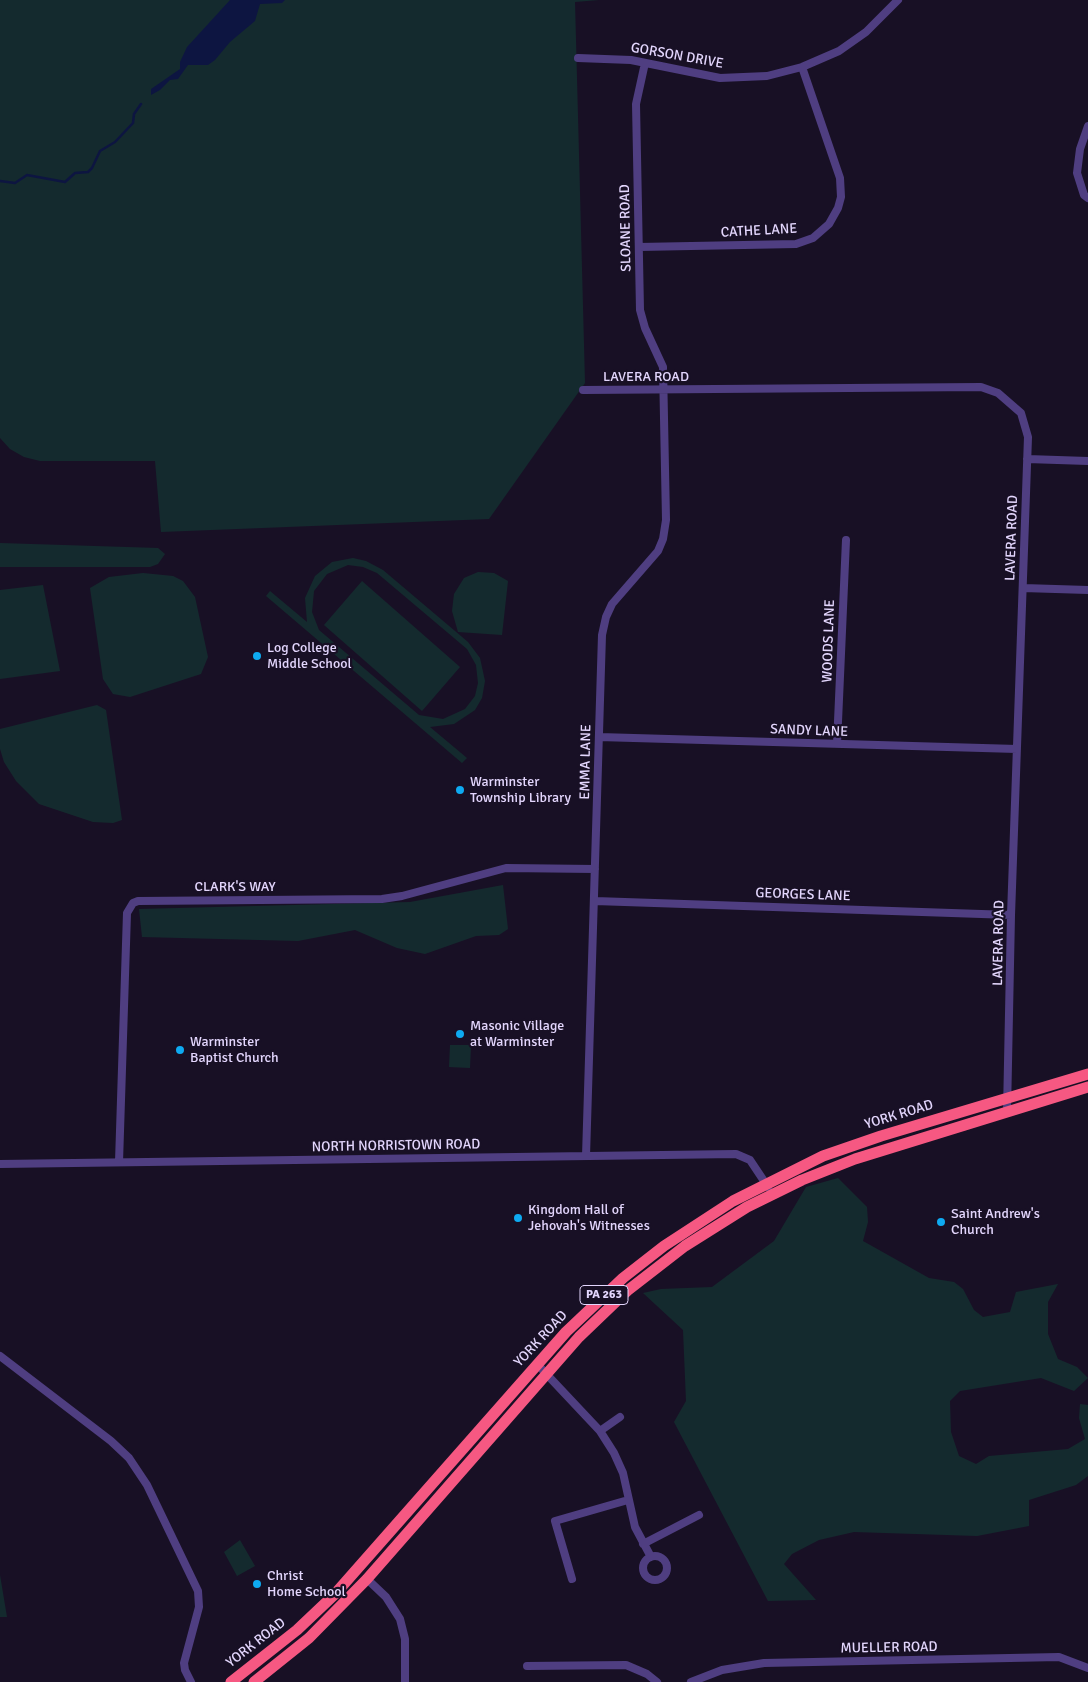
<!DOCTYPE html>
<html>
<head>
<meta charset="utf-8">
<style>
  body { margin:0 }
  canvas { display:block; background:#181025 }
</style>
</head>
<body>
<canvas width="1088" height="1682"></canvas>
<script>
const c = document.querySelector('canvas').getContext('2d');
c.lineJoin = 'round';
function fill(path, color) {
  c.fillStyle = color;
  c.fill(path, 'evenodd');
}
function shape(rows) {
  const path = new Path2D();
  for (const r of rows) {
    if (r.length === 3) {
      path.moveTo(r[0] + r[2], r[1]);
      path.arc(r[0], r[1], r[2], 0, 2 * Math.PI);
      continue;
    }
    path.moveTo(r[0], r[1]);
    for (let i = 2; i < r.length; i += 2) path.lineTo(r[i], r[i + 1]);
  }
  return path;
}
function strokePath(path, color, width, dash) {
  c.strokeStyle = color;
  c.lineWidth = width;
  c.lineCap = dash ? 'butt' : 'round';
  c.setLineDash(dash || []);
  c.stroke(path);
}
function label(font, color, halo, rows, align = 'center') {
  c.font = font + ' Signika,sans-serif';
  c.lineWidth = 4.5;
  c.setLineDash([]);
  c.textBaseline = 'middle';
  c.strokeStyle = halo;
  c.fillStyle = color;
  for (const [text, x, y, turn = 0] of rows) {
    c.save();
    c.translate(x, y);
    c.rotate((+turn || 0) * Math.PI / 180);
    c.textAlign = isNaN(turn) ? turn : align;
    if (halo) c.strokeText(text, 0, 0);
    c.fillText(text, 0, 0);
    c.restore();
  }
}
const green = shape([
  [0,0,599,0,575,2,585,383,489,519,161,532,155,461,40,461,24,457,10,449,0,438],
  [0,543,158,548,165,554,158,564,150,567,0,567],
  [353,558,366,561,383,570,468,642,480,658,485,681,482,698,475,710,454,724,430,727,467,758,462,763,266,596,270,591,307,622,305,598,315,576,332,562],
  [348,565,363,567,377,573,467,649,476,665,478,683,475,696,465,709,443,719,419,715,319,630,312,612,314,591,327,574],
  [478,572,494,573,508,581,502,635,458,632,452,611,454,594,464,578],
  [143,573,173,576,183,581,195,597,208,657,201,674,130,697,113,694,103,679,90,588,109,577],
  [362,581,460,667,422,711,324,625],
  [43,585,60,671,0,679,0,590],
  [97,705,106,710,122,820,113,823,93,822,39,804,16,781,4,762,0,749,0,729],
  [503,885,508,929,499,935,476,936,425,954,397,948,355,930,298,941,142,937,139,909,410,902],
  [450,1045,471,1045,470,1068,449,1067],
  [838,1178,867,1207,868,1222,863,1241,929,1278,954,1282,963,1289,974,1310,983,1317,1010,1312,1016,1292,1058,1284,1048,1302,1048,1334,1058,1359,1077,1367,1088,1378,1074,1391,1041,1378,960,1391,950,1401,951,1432,959,1456,976,1464,989,1456,1068,1449,1085,1439,1079,1418,1080,1404,1088,1405,1088,1476,1076,1485,1029,1500,1029,1526,977,1536,854,1532,819,1540,792,1554,784,1564,816,1600,768,1601,674,1422,686,1401,683,1330,643,1293,661,1289,712,1287,774,1241,806,1187],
  [240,1540,255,1566,237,1576,224,1552],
  [0,1575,7,1617,0,1617]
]);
const water = shape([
  [230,0,285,0,282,3,260,4,255,21,230,42,215,60,208,65,188,65,178,79,170,80,160,90,151,95,151,89,180,69,180,62,187,47]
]);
const stream = shape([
  [0,181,15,183,27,175,65,182,75,173,88,172,92,168,100,151,115,142,133,123,134,114,141,104]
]);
const minor = shape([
  [578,58,631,60,720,78,767,76,802,67,839,51,866,32,898,0],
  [1088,126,1080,149,1077,173,1084,195,1088,198],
  [639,247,796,244,813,238,829,224,838,208,841,197,840,178,802,67],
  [583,390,981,387,998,393,1021,413,1028,437,1011,915,1007,1112],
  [1027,459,1088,461],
  [1023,588,1088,590],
  [599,737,1017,749],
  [837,744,846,540],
  [595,901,1011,915],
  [586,1156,602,635,606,617,612,604,658,551,663,539,666,520,663,367,645,328,640,310,636,104,645,63],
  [119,1162,127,913,133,903,138,901,382,899,402,896,506,868,595,869],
  [0,1164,736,1154,750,1160,768,1187],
  [0,1356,111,1441,129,1458,147,1485,198,1591,199,1607,184,1663,185,1670,191,1682],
  [537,1364,600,1431,614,1453,623,1473,635,1527,651,1557],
  [600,1431,620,1417],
  [643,1544,699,1515],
  [655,1568,12],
  [367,1579,386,1597,400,1619,405,1639,405,1682],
  [572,1579,555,1521,628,1500],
  [527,1666,626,1665,647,1674,657,1682],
  [691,1682,722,1670,764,1663,1059,1657,1088,1668]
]);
const highway = shape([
  [231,1682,297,1630,335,1594,566,1332,623,1278,664,1246,733,1201,823,1156,881,1136,1088,1074],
  [254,1682,309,1638,367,1579,579,1337,627,1291,685,1246,747,1207,802,1180,855,1159,1088,1087]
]);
const markers = [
  [257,656,5,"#0eaaf1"],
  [460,790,5,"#0eaaf1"],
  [460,1034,5,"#0eaaf1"],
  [180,1050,5,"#0eaaf1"],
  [518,1218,5,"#0eaaf1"],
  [941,1222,5,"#0eaaf1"],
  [257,1584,5,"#0eaaf1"]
];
const shields = [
  [604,1295,48]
];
const shieldNames = [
  ["PA 263",604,1295]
];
const streetNames = [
  ["GORSON DRIVE",677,56,10],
  ["SLOANE ROAD",626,228,-91],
  ["CATHE LANE",759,231,-3],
  ["LAVERA ROAD",646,377],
  ["LAVERA ROAD",1012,538,-88],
  ["WOODS LANE",829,641,-88],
  ["SANDY LANE",809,731,2],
  ["EMMA LANE",586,762,-89],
  ["CLARK'S WAY",235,887],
  ["GEORGES LANE",803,895,2],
  ["LAVERA ROAD",999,943,-89],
  ["YORK ROAD",899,1115,-17],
  ["NORTH NORRISTOWN ROAD",396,1146,-1],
  ["YORK ROAD",541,1339,-47],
  ["YORK ROAD",256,1643,-38],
  ["MUELLER ROAD",889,1648,-1]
];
const poiNames = [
  ["Log College",267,648],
  ["Middle School",267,664],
  ["Warminster",470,782],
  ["Township Library",470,798],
  ["Masonic Village",470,1026],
  ["at Warminster",470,1042],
  ["Warminster",190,1042],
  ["Baptist Church",190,1058],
  ["Kingdom Hall of",528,1210],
  ["Jehovah's Witnesses",528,1226],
  ["Saint Andrew's",951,1214],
  ["Church",951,1230],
  ["Christ",267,1576],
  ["Home School",267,1592]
];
fill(green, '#142a2e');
fill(water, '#0d1541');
strokePath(stream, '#0d1541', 2.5);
strokePath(minor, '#4f3e81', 8);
strokePath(highway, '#f65882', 11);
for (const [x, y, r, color] of markers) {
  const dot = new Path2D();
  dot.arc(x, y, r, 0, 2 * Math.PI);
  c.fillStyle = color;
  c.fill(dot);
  strokePath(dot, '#181025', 2);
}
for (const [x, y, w] of shields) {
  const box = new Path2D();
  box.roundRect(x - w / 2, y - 9.5, w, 19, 4);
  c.fillStyle = '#181025';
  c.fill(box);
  strokePath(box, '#e3d6fd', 1);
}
label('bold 12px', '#e3d6fd', null, shieldNames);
label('14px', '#e3d6fd', '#181025', streetNames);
label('14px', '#e3d6fd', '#181025', poiNames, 'left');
</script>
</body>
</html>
